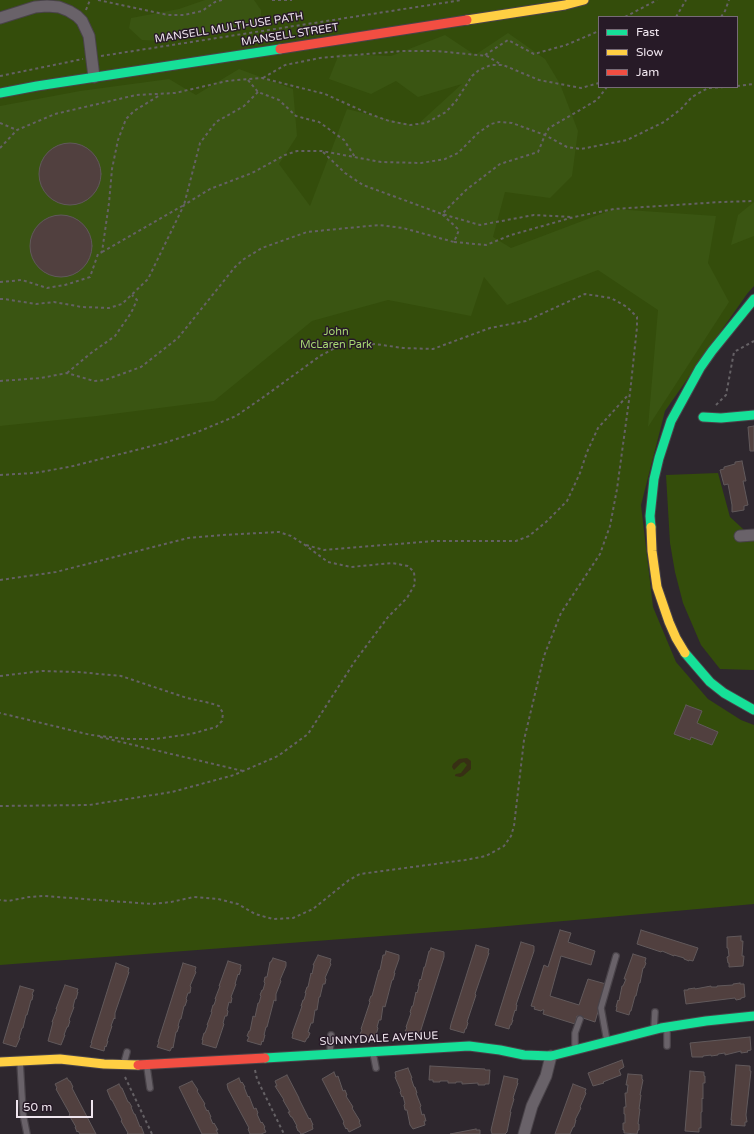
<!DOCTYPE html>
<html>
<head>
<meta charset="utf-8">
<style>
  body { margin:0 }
  #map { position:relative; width:754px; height:1134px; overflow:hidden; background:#2e272e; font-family:"Varela Round",sans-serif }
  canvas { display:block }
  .legend { position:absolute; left:598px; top:16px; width:140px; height:72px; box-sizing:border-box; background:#271a27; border:1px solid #776b77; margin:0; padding:5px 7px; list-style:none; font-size:12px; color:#efe5ee }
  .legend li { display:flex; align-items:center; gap:8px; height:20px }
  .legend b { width:20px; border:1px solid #776b77 }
  .scale { position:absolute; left:16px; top:1100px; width:77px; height:18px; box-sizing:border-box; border:2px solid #efe5ee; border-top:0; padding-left:5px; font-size:12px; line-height:14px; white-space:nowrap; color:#efe5ee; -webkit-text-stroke:3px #271a27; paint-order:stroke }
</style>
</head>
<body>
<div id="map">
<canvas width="754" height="1134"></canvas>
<ul class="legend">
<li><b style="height:5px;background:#16e098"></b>Fast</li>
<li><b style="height:5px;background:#ffcf43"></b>Slow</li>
<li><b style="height:5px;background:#f24e42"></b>Jam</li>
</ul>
<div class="scale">50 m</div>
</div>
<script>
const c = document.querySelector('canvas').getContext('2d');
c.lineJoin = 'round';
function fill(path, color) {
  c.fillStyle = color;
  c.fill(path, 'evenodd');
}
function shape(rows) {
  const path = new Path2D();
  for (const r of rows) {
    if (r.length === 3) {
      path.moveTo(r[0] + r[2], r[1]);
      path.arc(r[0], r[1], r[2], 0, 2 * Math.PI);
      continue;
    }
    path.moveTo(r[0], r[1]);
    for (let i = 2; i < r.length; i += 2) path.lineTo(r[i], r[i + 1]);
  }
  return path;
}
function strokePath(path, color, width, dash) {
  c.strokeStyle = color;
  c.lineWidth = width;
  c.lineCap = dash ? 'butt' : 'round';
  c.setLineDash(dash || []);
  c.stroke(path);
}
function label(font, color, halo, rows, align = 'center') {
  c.font = font + ' "Varela Round",sans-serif';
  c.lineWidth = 3;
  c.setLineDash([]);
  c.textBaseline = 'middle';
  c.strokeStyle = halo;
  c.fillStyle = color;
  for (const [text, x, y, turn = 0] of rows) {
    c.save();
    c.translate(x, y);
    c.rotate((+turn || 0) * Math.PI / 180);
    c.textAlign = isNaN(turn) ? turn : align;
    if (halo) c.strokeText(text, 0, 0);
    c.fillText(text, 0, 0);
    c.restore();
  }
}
const green = shape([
  [0,0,754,0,754,286,747,294,665,411,641,505,653,607,676,662,708,699,741,720,754,725,754,904,474,929,0,965],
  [599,17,737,17,737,87,599,87],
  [718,473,730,517,754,539,754,670,720,669,701,645,683,603,675,572,670,543,666,475]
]);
const forest = shape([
  [205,0,254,0,261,10,261,22,159,41,142,40,129,28,131,18,179,9],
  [508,33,545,59,560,84,578,131,572,176,550,198,505,192,493,237,511,248,614,209,716,216,708,263,729,302,648,427,658,310,598,270,507,305,484,277,471,316,388,300,312,321,214,401,97,416,0,426,0,106,80,91,169,79,196,95,239,69,293,89,297,136,279,164,310,206,347,109,416,126,462,84,418,97,396,81,371,94,329,79,339,54,391,56,445,35,475,55],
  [754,202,754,236,731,245,738,215]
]);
const sand = shape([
  [467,758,471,761,471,769,463,776,460,777,455,776,455,775,456,774,461,773,467,765,464,762,461,763,454,770,452,767,453,764,459,759]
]);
const building = shape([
  [70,174,31],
  [61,246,31],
  [754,426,754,451,750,451,748,427,754,426],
  [742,461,746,481,743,481,748,505,744,506,744,510,732,512,732,505,728,484,724,485,720,470,724,469,724,467,735,464,735,462,742,461],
  [686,705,702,711,697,723,718,732,712,745,691,737,690,740,674,734,686,705],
  [560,930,571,933,568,942,595,951,591,965,561,956,550,996,579,1005,588,979,606,984,595,1022,577,1016,575,1024,543,1014,544,1010,542,1010,541,1011,534,1009,535,1007,531,1006,544,965,548,967,560,930],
  [641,930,698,948,693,961,689,960,689,961,684,959,684,958,674,955,674,956,662,951,661,952,637,944,641,930],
  [741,936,741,941,743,941,742,956,744,956,743,966,729,967,729,963,728,963,727,957,729,956,728,948,727,948,727,937,741,936],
  [521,942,534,946,534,951,516,1005,517,1005,516,1011,515,1010,512,1020,513,1020,511,1025,510,1025,509,1029,495,1025,496,1022,521,942],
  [476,945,489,949,488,953,489,953,475,994,476,995,467,1022,468,1023,466,1029,465,1029,464,1033,450,1029,451,1024,476,945],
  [431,948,444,952,444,957,419,1036,405,1031,407,1028,406,1027,411,1013,410,1012,412,1006,413,1006,416,992,417,993,419,986,418,986,420,979,421,980,424,967,425,967,429,951,430,951,431,948],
  [386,951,399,955,399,959,394,973,395,973,393,980,392,980,385,1007,383,1006,381,1020,379,1020,377,1027,378,1028,376,1035,375,1034,374,1038,360,1034,362,1030,361,1029,370,1002,369,1001,371,996,372,996,379,970,380,970,383,955,385,955,386,951],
  [633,954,646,958,645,962,646,963,644,968,643,968,640,983,639,983,636,996,635,996,631,1011,630,1011,629,1015,616,1011,617,1007,616,1007,618,1000,619,1001,622,986,623,986,626,979,624,979,633,954],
  [318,955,331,959,330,963,331,964,325,978,326,979,325,984,323,984,320,997,319,997,317,1010,315,1010,313,1023,311,1023,308,1032,310,1033,308,1038,307,1038,305,1042,292,1038,293,1034,292,1034,302,1006,301,1006,303,1000,304,1000,306,993,305,993,307,987,308,987,311,973,312,974,314,965,313,965,318,955],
  [273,958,286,962,286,966,280,980,281,981,276,994,276,1001,274,1000,267,1027,266,1027,264,1035,265,1035,263,1042,262,1041,261,1045,247,1041,249,1037,247,1036,249,1031,250,1031,253,1016,255,1017,258,1003,259,1003,261,996,260,995,262,990,263,990,265,983,264,982,265,977,267,977,270,962,271,962,273,958],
  [228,961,241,965,240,969,241,969,239,975,238,974,235,984,236,984,231,997,232,998,231,1003,229,1002,227,1010,228,1011,227,1016,225,1016,223,1023,224,1024,216,1048,202,1044,203,1040,202,1040,204,1033,205,1033,208,1025,207,1025,212,1012,211,1012,213,1005,214,1005,216,999,215,999,220,986,219,986,228,961],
  [116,963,129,968,128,972,129,972,115,1013,115,1019,114,1018,111,1026,112,1026,107,1041,108,1041,106,1047,105,1046,104,1051,90,1047,92,1043,91,1043,116,963],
  [183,963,196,967,195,971,196,972,190,986,191,987,190,993,188,993,186,999,187,1000,185,1006,184,1006,181,1019,180,1019,178,1026,179,1026,177,1032,176,1032,173,1048,172,1047,170,1051,157,1047,159,1042,158,1042,183,963],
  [740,983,740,984,744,984,745,997,741,998,741,999,736,1000,735,998,686,1004,684,990,688,990,688,989,695,988,695,989,711,986,711,987,717,987,717,986,733,985,733,984,740,983],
  [65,985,78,989,77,992,78,992,76,999,75,999,73,1007,74,1007,69,1020,70,1021,68,1027,67,1027,64,1035,65,1035,61,1045,48,1041,53,1022,52,1022,57,1009,56,1009,65,985],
  [20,986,34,990,32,994,33,995,32,1000,31,1000,27,1015,26,1015,23,1028,22,1028,19,1038,20,1038,16,1047,3,1043,20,986],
  [750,1037,751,1050,747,1051,748,1052,741,1053,741,1051,725,1055,725,1053,718,1054,718,1055,711,1056,711,1055,703,1056,703,1057,692,1057,690,1043,750,1037],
  [622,1060,624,1067,619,1070,621,1075,603,1082,604,1083,593,1086,588,1073,622,1060],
  [736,1065,750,1066,750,1071,751,1071,746,1115,747,1122,745,1122,745,1126,731,1125,732,1120,731,1120,736,1065],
  [430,1066,485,1069,485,1070,490,1070,489,1084,485,1084,485,1085,478,1085,478,1083,462,1084,462,1082,456,1082,456,1083,448,1083,448,1081,440,1081,440,1082,433,1082,433,1080,429,1080,430,1066],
  [408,1068,412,1078,411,1078,414,1087,415,1087,417,1093,416,1093,421,1106,420,1107,422,1115,424,1114,426,1121,424,1121,425,1125,413,1129,410,1125,407,1110,405,1110,404,1105,405,1104,403,1096,402,1097,400,1092,401,1091,395,1077,396,1077,395,1072,408,1068],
  [690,1071,704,1072,704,1076,705,1076,705,1083,703,1083,703,1099,702,1098,702,1112,701,1112,701,1128,699,1128,699,1132,685,1131,690,1071],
  [334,1072,336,1077,338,1076,343,1091,345,1090,347,1095,346,1096,353,1107,352,1108,360,1121,359,1122,361,1126,349,1132,347,1128,346,1129,343,1123,344,1122,322,1079,334,1072],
  [628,1074,642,1075,642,1079,643,1080,640,1095,641,1095,639,1109,640,1109,638,1124,639,1124,639,1130,638,1130,637,1134,624,1133,624,1130,623,1130,623,1123,625,1123,625,1114,624,1114,624,1107,626,1107,625,1093,627,1093,628,1085,626,1085,628,1074],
  [287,1075,299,1098,299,1099,309,1119,310,1118,313,1125,312,1125,313,1129,302,1134,301,1134,299,1131,298,1131,296,1126,297,1126,292,1117,291,1117,288,1112,290,1112,283,1100,284,1100,275,1086,277,1086,275,1081,287,1075],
  [504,1076,518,1079,517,1083,518,1083,513,1098,514,1099,510,1112,511,1112,507,1132,505,1134,492,1134,491,1130,504,1076],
  [67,1078,69,1081,70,1081,73,1087,72,1088,96,1134,80,1134,78,1131,77,1132,75,1127,76,1127,69,1115,70,1114,56,1089,57,1088,55,1084,67,1078],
  [239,1078,241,1083,242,1082,245,1087,244,1087,248,1097,249,1096,254,1109,256,1108,258,1113,257,1114,261,1123,262,1122,265,1127,264,1128,266,1132,261,1134,250,1134,248,1129,249,1128,228,1089,227,1084,239,1078],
  [192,1081,198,1090,197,1091,205,1104,204,1105,207,1111,208,1110,211,1117,210,1117,213,1124,214,1123,218,1130,216,1130,218,1134,202,1134,179,1087,192,1081],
  [119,1084,121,1088,122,1088,128,1102,129,1102,132,1107,131,1107,134,1114,135,1114,140,1127,141,1126,144,1134,127,1134,128,1133,121,1121,122,1120,112,1100,111,1100,107,1090,119,1084],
  [573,1084,586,1089,585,1092,586,1093,580,1107,581,1108,575,1120,576,1120,574,1127,573,1127,570,1134,555,1134,573,1084],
  [476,1129,476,1130,480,1130,480,1134,450,1134,476,1129]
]);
const path = shape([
  [98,0,168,15,184,15,202,11,215,2,222,0],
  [272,0,292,0],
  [86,10,90,0],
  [625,17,657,0],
  [676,17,686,0],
  [721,17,725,11,729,0],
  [485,55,508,40,534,54,566,45,599,31],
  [101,56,462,0],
  [0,76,83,59],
  [263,78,285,65,320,58,402,51,437,51,487,56,502,65],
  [248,80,258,92,279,100,296,116,319,122,344,140,355,157],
  [737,86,754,84],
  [0,123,17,130],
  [0,148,17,130,55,114,136,95,175,93,227,81,262,78,325,94,367,113,389,121,410,125,426,123,446,112,456,101,472,76,479,70,491,65,503,65,539,80,581,88,599,83],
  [323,152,345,173,363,185,442,214,480,225,534,215,572,217],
  [454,242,486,245,511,235,574,217,614,209,721,202,754,201],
  [102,252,184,205,200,143,216,122,244,106,258,92],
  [0,282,22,280,47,288,65,285,90,277,98,254,102,252,109,203,112,169,118,140,126,119,134,111,160,95],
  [0,299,4,299,36,304,54,302,82,307,109,308,122,304,148,279,184,205,210,189,252,173,285,155,297,151,322,151,381,162,421,163,445,159,458,153,478,133,491,124,499,122,512,123,545,135,567,147,581,149,627,140,664,122,681,109,692,97,708,88,725,87],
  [67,373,91,353,115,336,131,313,137,300,132,295],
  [0,381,41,378,67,373,94,381,105,380,141,367,178,338,235,267,244,259,262,248,307,232,379,225,403,228,454,242,459,230,442,214,466,190,500,164,538,152,545,135,549,128,597,100,607,87],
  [716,405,726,395,734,352,754,341],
  [0,475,34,473,69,467,164,443,195,433,236,416,265,396,320,356,335,348,353,345,375,344,403,348,433,349,490,328,526,321,585,294,611,298,627,307,637,317,637,327,630,393,617,489,610,526,600,554,561,613,544,656,524,740,514,826,511,836,504,846,486,856,465,860,360,874,349,880,313,909,293,918,273,919,255,914,238,904,218,899,194,897,171,902,152,904,44,896,29,897,8,901,0,900],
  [306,545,324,550,433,541,516,541,529,536,546,522,567,501,580,473,587,452,598,428,629,394],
  [0,580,56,572,188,538,222,535,279,532,291,536,305,545,328,562,351,567,392,563,408,566,414,572,415,584,407,598,388,617,355,661,308,734,278,756,234,775,172,792,89,805,0,806],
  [0,676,42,671,78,672,121,676,187,698,210,703,219,706,223,713,222,721,216,727,191,734,155,739,127,739,91,735,0,713],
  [100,737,243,771],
  [255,1070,257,1079,284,1134],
  [125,1077,152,1134]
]);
const lane = shape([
  [654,1029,655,1012],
  [607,1041,601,1008,616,956],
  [667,1046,667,1029],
  [575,1049,575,1033,580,1019],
  [330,1053,331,1035],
  [373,1053,376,1068],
  [20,1061,23,1114,27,1134],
  [124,1063,127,1052],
  [147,1067,150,1088]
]);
const street = shape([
  [0,18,35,7,47,6,59,7,69,11,77,16,82,21,89,36,94,77],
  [740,536,754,535],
  [524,1134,532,1106,546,1076,551,1056]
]);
const fast = shape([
  [0,93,37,86,280,49],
  [703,417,721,418,754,415],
  [651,527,650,516,654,479,659,458,671,421,700,368,712,351,754,299],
  [685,653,710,682,724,693,754,710],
  [265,1058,469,1046,500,1050,524,1055,551,1056,661,1028,706,1021,754,1016]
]);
const slow = shape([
  [467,20,565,5,584,0],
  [651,527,652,551,657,587,669,622,676,638,685,653],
  [0,1062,60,1059,104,1064,138,1065]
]);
const jam = shape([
  [280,49,467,20],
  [138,1065,265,1058]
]);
const streetNames = [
  ["MANSELL MULTI-USE PATH",229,28,-9],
  ["MANSELL STREET",290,35,-9],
  ["SUNNYDALE AVENUE",379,1039,-3]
];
const parkNames = [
  ["John",336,332],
  ["McLaren Park",336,345]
];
fill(green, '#344d0b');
fill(forest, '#3a5512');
fill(sand, '#372f14');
fill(building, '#51403f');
strokePath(building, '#61595b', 1);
strokePath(lane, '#494349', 8);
strokePath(street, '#494349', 13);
strokePath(fast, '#494349', 11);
strokePath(slow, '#494349', 11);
strokePath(jam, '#494349', 11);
strokePath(path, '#656165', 2, [3, 3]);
strokePath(lane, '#696269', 5.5);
strokePath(street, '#696269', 11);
strokePath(fast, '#16e098', 9);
strokePath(slow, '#ffcf43', 9);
strokePath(jam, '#f24e42', 9);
label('11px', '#efe5ee', '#271a27', streetNames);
label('11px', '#a6d672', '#271a27', parkNames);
</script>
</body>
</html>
